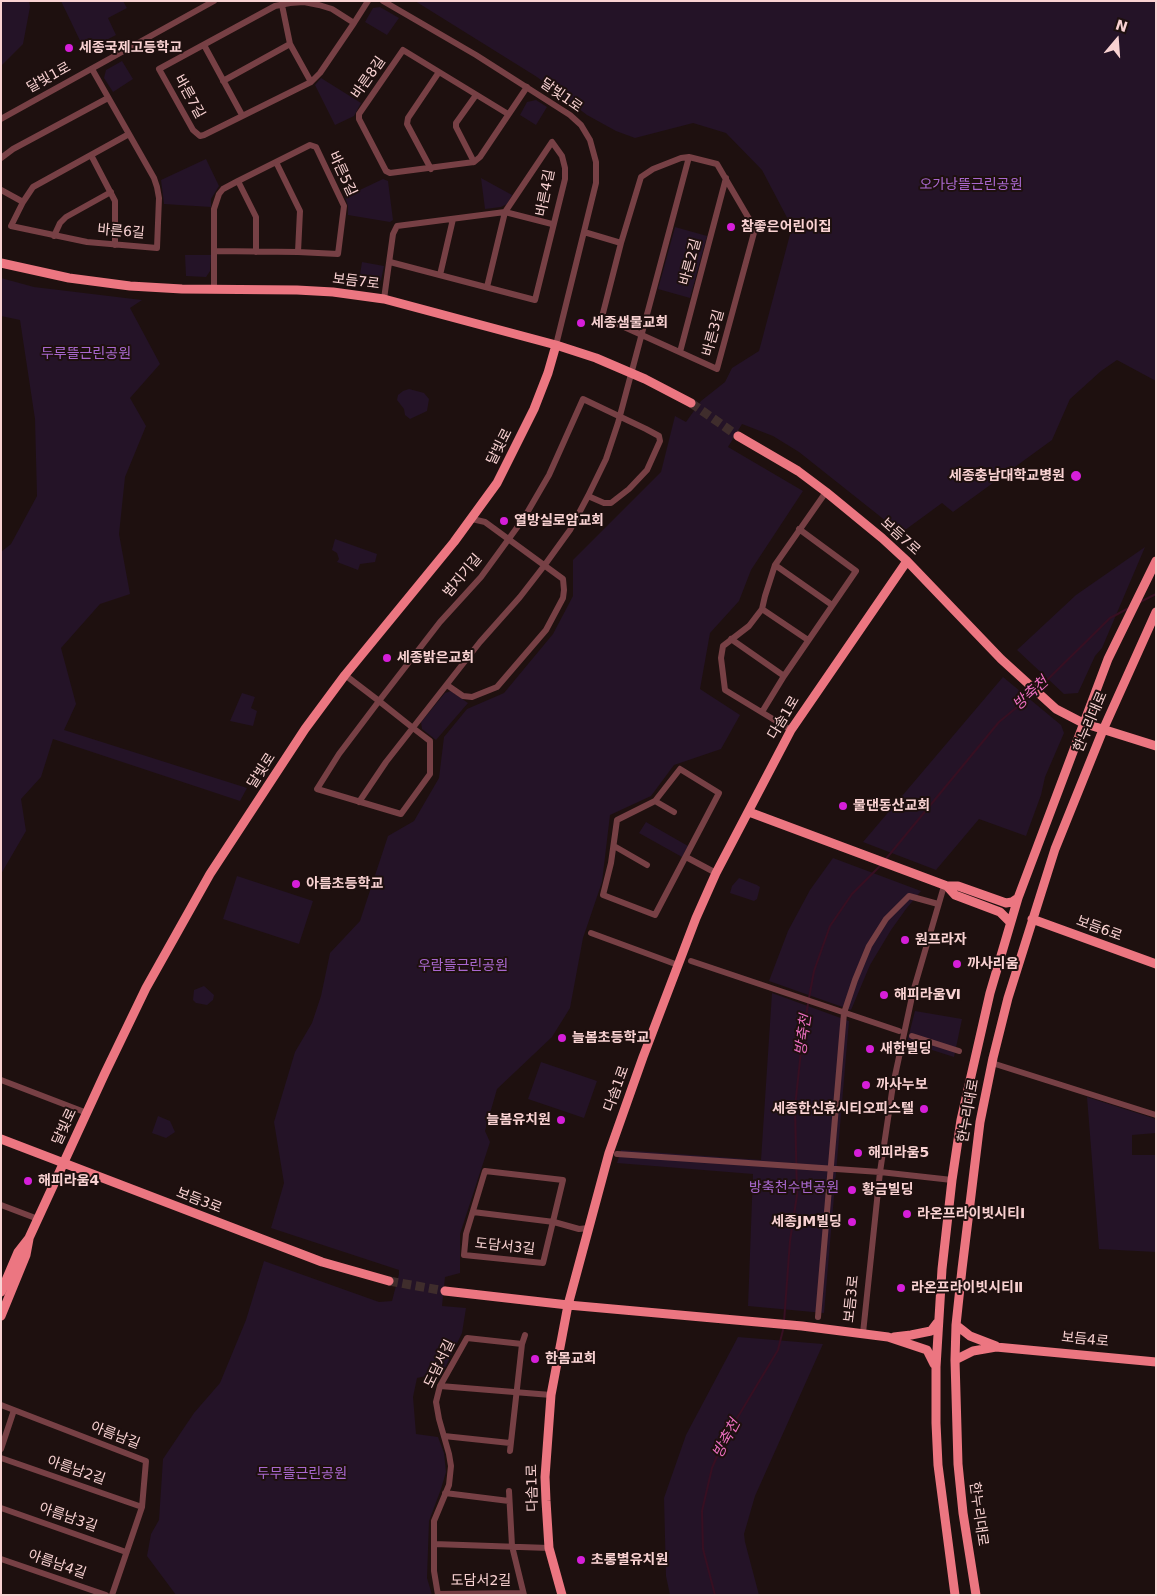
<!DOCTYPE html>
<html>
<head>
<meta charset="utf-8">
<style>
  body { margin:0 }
  #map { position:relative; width:1157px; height:1596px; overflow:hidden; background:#1e100f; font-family:"DejaVu Sans",sans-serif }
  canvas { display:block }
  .frame { position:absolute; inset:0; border:2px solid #f9d2d2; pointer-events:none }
  .north { position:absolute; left:1092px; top:15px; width:50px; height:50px; -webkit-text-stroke:4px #1e100f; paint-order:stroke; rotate:18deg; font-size:14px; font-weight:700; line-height:20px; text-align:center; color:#f9d2d2 }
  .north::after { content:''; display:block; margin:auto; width:18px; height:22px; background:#f9d2d2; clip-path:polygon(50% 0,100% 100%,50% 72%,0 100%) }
</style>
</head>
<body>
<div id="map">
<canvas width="1157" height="1596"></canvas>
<div class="frame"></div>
<div class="north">N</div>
</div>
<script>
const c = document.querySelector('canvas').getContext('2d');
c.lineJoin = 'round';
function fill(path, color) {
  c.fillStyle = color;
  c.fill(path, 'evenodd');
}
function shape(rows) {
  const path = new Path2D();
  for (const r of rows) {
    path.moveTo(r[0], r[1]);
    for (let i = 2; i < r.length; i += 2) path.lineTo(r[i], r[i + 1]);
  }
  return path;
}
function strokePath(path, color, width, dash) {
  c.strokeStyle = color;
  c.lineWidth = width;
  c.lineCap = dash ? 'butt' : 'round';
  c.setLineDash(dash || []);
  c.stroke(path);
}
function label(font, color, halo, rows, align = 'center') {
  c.font = font + ' "DejaVu Sans","Noto Sans KR",sans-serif';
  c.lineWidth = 4;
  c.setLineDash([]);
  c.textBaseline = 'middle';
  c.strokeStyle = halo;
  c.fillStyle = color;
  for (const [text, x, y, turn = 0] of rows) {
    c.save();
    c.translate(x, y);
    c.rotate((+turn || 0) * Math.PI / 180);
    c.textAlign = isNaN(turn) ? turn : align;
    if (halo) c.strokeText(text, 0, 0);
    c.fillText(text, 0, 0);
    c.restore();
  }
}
const green = shape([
  [1,1,29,1,30,7,23,44,1,66],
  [61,1,123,1,127,8,108,18,116,35,85,51],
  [415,1,1156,1,1156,381,1117,360,1101,371,1070,399,1052,440,953,512,942,503,901,533,799,452,773,436,742,424,728,447,803,491,751,570,739,601,710,633,700,689,740,715,721,749,674,765,651,796,610,815,602,882,583,938,570,1008,552,1037,497,1089,485,1131,490,1142,460,1234,460,1273,445,1277,442,1306,466,1308,462,1333,443,1372,417,1378,413,1397,416,1434,438,1437,444,1453,446,1472,441,1489,429,1521,427,1578,432,1595,176,1595,147,1556,151,1534,159,1520,163,1459,194,1413,220,1383,246,1320,264,1261,379,1302,392,1301,399,1274,399,1270,271,1228,284,1183,274,1122,295,1052,312,1023,321,996,330,953,360,921,388,836,414,821,439,778,444,737,467,709,504,693,553,634,573,596,573,560,661,472,675,416,686,422,701,401,725,382,732,368,759,351,792,227,762,170,726,133,693,123,635,138,616,131,587,115,537,77],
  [380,7,399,18,387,35,365,22,373,8],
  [122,61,133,79,113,92,104,78,106,70],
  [321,78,361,103,354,116,335,125,315,85],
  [536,100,547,107,536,125,520,115,527,102],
  [206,159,219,186,211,199,211,207,164,204,161,180],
  [481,178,512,195,507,204,501,207,485,209],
  [383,179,388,181,393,220,390,222,348,215,348,206,345,197],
  [675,227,707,236,690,298,658,289],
  [185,255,211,255,210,271,206,277,186,276],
  [362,262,384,266,381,280,376,284,359,281],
  [1,278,34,287,142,300,130,308,160,364,130,398,146,426,125,477,119,534,130,594,100,604,61,648,76,704,64,730,247,788,240,801,53,739,41,777,21,799,26,831,1,874,1,552,11,544,37,496,35,419,20,320,1,316],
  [409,389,424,393,429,399,427,411,410,419,405,415,404,409,397,400,398,395,403,391],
  [335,539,377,554,375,562,360,564,358,570,337,562,339,559,337,553,332,550],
  [1145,547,1102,648,1095,656,1078,693,1064,694,1017,650,1076,595],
  [1003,677,1061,725,1064,733,1045,777,1041,795,1026,836,979,819,936,870,863,842],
  [451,691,468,703,436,740,422,729,421,722,445,693],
  [242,693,255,697,251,708,257,711,253,726,230,721],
  [646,822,688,846,682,857,639,833],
  [833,858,921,891,906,909,891,930,870,965,851,1010,769,981,788,931,810,890],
  [237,876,313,901,299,944,223,919],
  [739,878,757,885,760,887,757,899,754,901,730,893,732,886],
  [204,986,214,995,213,1000,207,1005,196,1003,193,1000,194,990],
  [772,993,849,1021,824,1313,748,1306,753,1174,617,1163,621,1150,761,1160],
  [915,1011,962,1019,954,1057,907,1042],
  [541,1062,597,1081,584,1118,528,1099],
  [1087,1097,1156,1119,1156,1133,1132,1135,1132,1155,1156,1155,1156,1252,1099,1249],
  [158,1116,170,1121,175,1132,166,1138,152,1133],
  [738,1337,823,1344,755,1496,744,1534,745,1542,759,1595,670,1595,666,1576,664,1498,686,1435]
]);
const stream = shape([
  [1140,602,1156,594],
  [1038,689,1110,618,1129,608],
  [885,860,999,722,1033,694],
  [809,998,814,971,830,926,852,894,881,865],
  [784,1322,790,1241,797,1195,795,1107,801,1051,808,1003],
  [715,1595,703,1549,702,1511,712,1468,724,1440,778,1350,784,1326]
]);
const secondaryTunnel = shape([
  [691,403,738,436],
  [389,1281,445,1291]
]);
const street = shape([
  [383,1,476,55,570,115,581,125,590,140,596,162,596,183,556,345],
  [282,5,290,44,311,82],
  [354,23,332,9,319,5,304,2,290,3,275,6,159,69,193,130,200,136,204,135,311,82,320,73,354,23,368,1],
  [204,45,242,115],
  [92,69,129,134,154,178,157,187,159,198,157,248,87,242,11,226,23,202,33,187,129,134],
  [223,81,290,44],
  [508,114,403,50,359,114,359,119,386,171,390,173,474,162,480,157,527,87],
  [1,119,214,1],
  [91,155,115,201,115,245],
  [689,157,717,164,755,229,717,369,602,317,621,243,641,177,653,169,681,158,689,157],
  [1,158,13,149,108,98],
  [276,162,300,211,298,252],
  [474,162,456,127,456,123,476,95],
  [431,169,407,124,408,118,439,72],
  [238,181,256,217,256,252],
  [1,190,23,202],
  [584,232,621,243],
  [54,236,60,223,66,217,111,192],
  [390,262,535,300,565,179,565,168,562,156,552,142,505,212,487,287],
  [440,275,453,219],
  [214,290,214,209,219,194,223,189,238,181,310,145,316,147,344,206,338,254,298,252,214,251],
  [384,299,393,234,397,226,505,212,552,224],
  [680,352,726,178],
  [775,565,832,605],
  [762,609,808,640],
  [731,639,784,676],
  [345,675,379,701,413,728,430,741,430,774,401,814,317,789,339,754,379,701,440,622,481,577,524,518,549,475,583,399,646,429,659,436,660,441,647,470,629,489,611,503,604,503,588,496],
  [447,685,463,696,472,697,497,687,546,630,563,598,564,590,563,579,485,522,472,519],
  [762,712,784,676,856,571,799,529],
  [791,730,725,690,721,658,723,646,749,626,762,609,765,596,775,565,826,492],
  [680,769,719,793,655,915,603,895,611,863,617,820,655,801,680,769],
  [655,801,674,812],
  [359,802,386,762,480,642,520,597,544,566,570,530,588,496,606,459,618,423,689,157],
  [614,846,647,865],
  [686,857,716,873],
  [591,933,678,965],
  [691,961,899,1031],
  [912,1036,959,1051],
  [992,1063,1156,1115],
  [1,1080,87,1113],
  [617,1154,880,1172,952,1180],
  [485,1171,563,1180,543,1263,464,1255,466,1234,485,1171],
  [1,1205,38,1219],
  [473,1212,554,1222,579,1229,589,1228],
  [818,1317,844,1013,855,980,869,946,886,919,909,896,938,904],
  [863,1333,880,1172,893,1085,913,992,944,886],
  [522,1344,525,1335],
  [440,1386,551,1395],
  [1,1405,146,1461,142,1507,112,1595],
  [444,1436,510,1443],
  [1,1449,14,1410],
  [1,1458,142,1507],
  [509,1491,512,1546,524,1595],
  [445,1493,509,1501],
  [1,1508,126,1552],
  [434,1544,549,1548],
  [1,1559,106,1595],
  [438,1594,523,1593],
  [438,1595,434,1571,434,1521,449,1485,451,1466,449,1454,439,1419,436,1402,440,1386,467,1338,522,1344,510,1451]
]);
const secondary = shape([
  [1,263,69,278,130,286,182,289,297,290,333,292,384,299,556,345,596,358,645,379,691,403],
  [738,436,798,471,826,492,882,538,907,561,1001,659,1056,709,1083,723,1156,746],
  [749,812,947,886,958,886,1006,903,1012,902,1018,898],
  [947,886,955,895,1000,912,1010,922],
  [1032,919,1156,964],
  [1,1139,322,1262,389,1281],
  [445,1291,568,1305,802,1326,888,1337,927,1350,934,1364],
  [1,1292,18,1252,29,1238,105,1073,146,988,210,874,305,729,345,675,454,542,497,483,534,409,548,373,556,345],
  [1,1316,26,1255,29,1239],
  [956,1325,970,1336,996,1346],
  [894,1337,911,1335,931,1331,937,1323],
  [955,1360,973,1351,996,1347,1156,1362],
  [562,1595,549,1548,546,1501,545,1477,551,1395,568,1305,609,1153,643,1057,696,918,716,873,791,730,907,561],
  [955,1595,938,1465,936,1423,936,1367,942,1269,952,1180,961,1120,990,993,1018,898,1108,659,1156,561],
  [976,1595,963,1513,958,1464,955,1360,956,1325,962,1269,980,1122,993,1058,1008,998,1055,849,1103,730,1156,612]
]);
const markers = [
  [69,48,5,"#d61ed9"],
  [731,227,5,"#d61ed9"],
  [581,323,5,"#d61ed9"],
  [1076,476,6,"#d61ed9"],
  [504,521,5,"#d61ed9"],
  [387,658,5,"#d61ed9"],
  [843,806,5,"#d61ed9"],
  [296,884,5,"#d61ed9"],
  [905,940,5,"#d61ed9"],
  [957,964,5,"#d61ed9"],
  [884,995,5,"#d61ed9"],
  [562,1038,5,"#d61ed9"],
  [870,1049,5,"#d61ed9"],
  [866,1085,5,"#d61ed9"],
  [924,1109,5,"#d61ed9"],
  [561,1120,5,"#d61ed9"],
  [858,1153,5,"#d61ed9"],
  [28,1181,5,"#d61ed9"],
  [852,1190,5,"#d61ed9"],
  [907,1214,5,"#d61ed9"],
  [852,1222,5,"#d61ed9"],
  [901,1288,5,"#d61ed9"],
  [535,1359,5,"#d61ed9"],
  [581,1560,5,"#d61ed9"]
];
const poiNames = [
  ["세종국제고등학교",79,48],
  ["참좋은어린이집",741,227],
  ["세종샘물교회",591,323],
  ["세종충남대학교병원",1065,476,"right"],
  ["열방실로암교회",514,521],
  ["세종밝은교회",397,658],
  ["물댄동산교회",853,806],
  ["아름초등학교",306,884],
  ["원프라자",915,940],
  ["까사리움",967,964],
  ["해피라움Ⅵ",894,995],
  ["늘봄초등학교",572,1038],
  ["새한빌딩",880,1049],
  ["까사누보",876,1085],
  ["세종한신휴시티오피스텔",914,1109,"right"],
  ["늘봄유치원",551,1120,"right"],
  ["해피라움5",868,1153],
  ["해피라움4",38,1181],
  ["황금빌딩",862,1190],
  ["라온프라이빗시티Ⅰ",917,1214],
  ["세종JM빌딩",842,1222,"right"],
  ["라온프라이빗시티Ⅱ",911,1288],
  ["한몸교회",545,1359],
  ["초롱별유치원",591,1560]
];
const streetNames = [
  ["달빛1로",49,78,-29],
  ["바른8길",369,78,-55],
  ["달빛1로",561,96,35],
  ["바른7길",189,97,61],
  ["바른5길",342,174,65],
  ["바른4길",546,193,-79],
  ["바른6길",121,232,5],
  ["바른2길",691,262,-75],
  ["보듬7로",356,282,7],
  ["바른3길",714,333,-75],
  ["달빛로",500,447,-63],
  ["보듬7로",900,537,42],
  ["범지기길",463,576,-50],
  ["다솜1로",784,718,-59],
  ["한누리대로",1091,722,-67],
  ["달빛로",262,771,-57],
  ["보듬6로",1099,929,20],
  ["다솜1로",617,1089,-70],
  ["한누리대로",969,1111,-80],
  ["달빛로",65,1127,-65],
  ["보듬3로",199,1201,21],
  ["도담서3길",505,1247,6],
  ["보듬3로",852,1299,-84],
  ["보듬4로",1085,1340,6],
  ["도담서길",440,1364,-64],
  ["아름남길",115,1436,21],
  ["아름남2길",76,1471,19],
  ["다솜1로",533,1488,-91],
  ["한누리대로",978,1514,82],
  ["아름남3길",68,1518,19],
  ["아름남4길",57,1565,19],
  ["도담서2길",481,1581]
];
const parkNames = [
  ["오가낭뜰근린공원",971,185],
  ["두루뜰근린공원",86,354],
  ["우람뜰근린공원",463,966],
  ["방축천수변공원",794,1188],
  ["두무뜰근린공원",302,1474]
];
const waterNames = [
  ["방축천",1031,694,-42],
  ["방축천",804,1035,-82],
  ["방축천",727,1439,-62]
];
fill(green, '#241327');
strokePath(stream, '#370f22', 2);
strokePath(secondaryTunnel, '#3f2d2c', 9, [9, 4.5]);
strokePath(street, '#774045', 6);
strokePath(secondary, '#ec7681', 9);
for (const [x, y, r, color] of markers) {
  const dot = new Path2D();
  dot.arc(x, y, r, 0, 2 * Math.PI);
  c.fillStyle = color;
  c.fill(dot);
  strokePath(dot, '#1e100f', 2);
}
label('bold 14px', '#f9d2d2', '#1e100f', poiNames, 'left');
label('14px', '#f9d2d2', '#1e100f', streetNames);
label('14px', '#a968cf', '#1e100f', parkNames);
label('italic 15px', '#eb6ec0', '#1e100f', waterNames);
</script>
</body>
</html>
